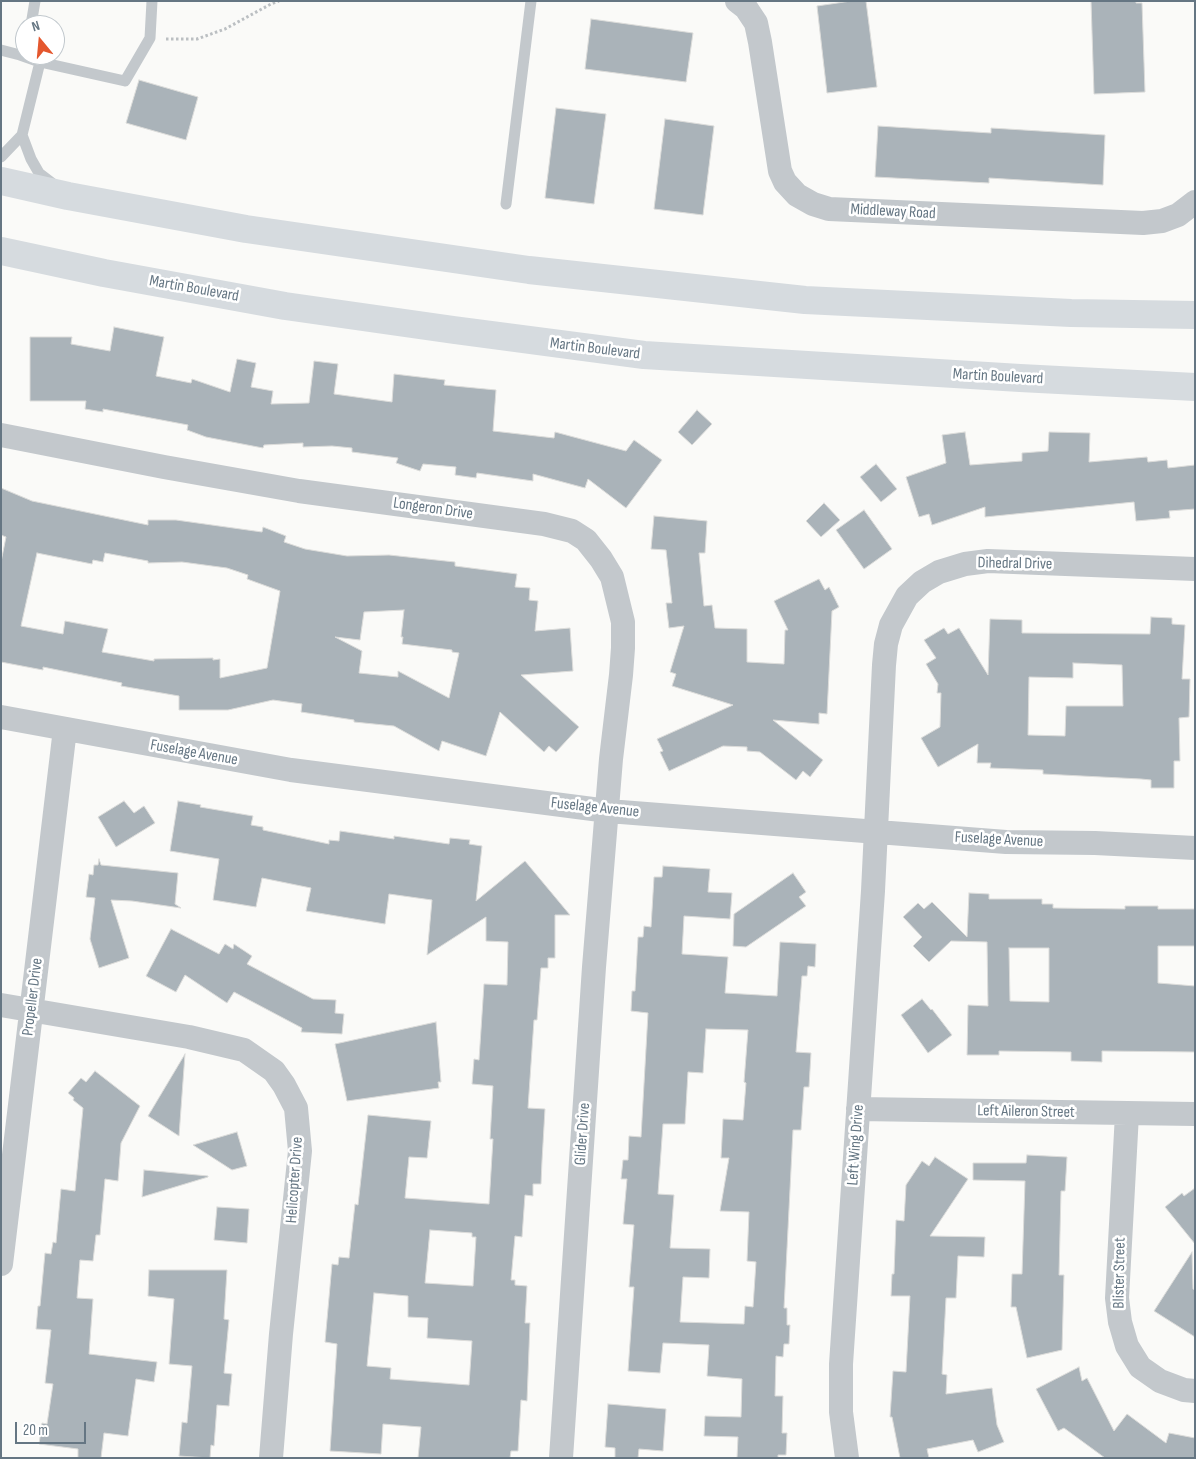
<!DOCTYPE html>
<html>
<head>
<meta charset="utf-8">
<style>
  body { margin:0 }
  #map { position:relative; width:1196px; height:1459px; overflow:hidden; background:#fafaf8; font-family:"Sofia Sans Condensed",sans-serif }
  canvas { display:block }
  .frame { position:absolute; inset:0; border:2px solid #657683; pointer-events:none }
  .north { position:absolute; left:15px; top:15px; width:50px; height:50px; box-sizing:border-box; background:#fff; border:1px solid #c1c8cd; border-radius:50%; rotate:343deg; font-size:14px; font-weight:700; line-height:20px; text-align:center; color:#657683 }
  .north::after { content:''; display:block; margin:auto; width:18px; height:22px; background:#e4572e; clip-path:polygon(50% 0,100% 100%,50% 72%,0 100%) }
  .scale { position:absolute; left:15px; top:1422px; width:71px; height:22px; box-sizing:border-box; border:2px solid #657683; border-top:0; padding-left:6px; font-size:15px; line-height:18px; white-space:nowrap; color:#657683; -webkit-text-stroke:4px #fff; paint-order:stroke }
</style>
</head>
<body>
<div id="map">
<canvas width="1196" height="1459"></canvas>
<div class="frame"></div>
<div class="north">N</div>
<div class="scale">20 m</div>
</div>
<script>
const c = document.querySelector('canvas').getContext('2d');
c.lineJoin = 'round';
function fill(path, color) {
  c.fillStyle = color;
  c.fill(path, 'evenodd');
}
function shape(rows) {
  const path = new Path2D();
  for (const r of rows) {
    path.moveTo(r[0], r[1]);
    for (let i = 2; i < r.length; i += 2) path.lineTo(r[i], r[i + 1]);
  }
  return path;
}
function strokePath(path, color, width, dash) {
  c.strokeStyle = color;
  c.lineWidth = width;
  c.lineCap = dash ? 'butt' : 'round';
  c.setLineDash(dash || []);
  c.stroke(path);
}
function label(font, color, halo, rows, align = 'center') {
  c.font = font + ' "Sofia Sans Condensed",sans-serif';
  c.lineWidth = 5;
  c.setLineDash([]);
  c.textBaseline = 'middle';
  c.strokeStyle = halo;
  c.fillStyle = color;
  for (const [text, x, y, turn = 0] of rows) {
    c.save();
    c.translate(x, y);
    c.rotate((+turn || 0) * Math.PI / 180);
    c.textAlign = isNaN(turn) ? turn : align;
    if (halo) c.strokeText(text, 0, 0);
    c.fillText(text, 0, 0);
    c.restore();
  }
}
const building = shape([
  [851,1,866,1,877,87,827,93,817,6,851,1],
  [1091,1,1136,1,1136,3,1142,3,1145,92,1094,94,1091,1],
  [591,19,693,33,686,82,585,69,591,19],
  [139,80,198,97,186,140,126,123,139,80],
  [556,108,606,114,594,204,545,198,556,108],
  [665,119,714,126,703,215,654,209,665,119],
  [878,126,991,133,991,128,1105,135,1103,185,989,178,989,183,875,177,878,126],
  [114,327,164,337,156,376,191,383,192,379,230,392,237,359,256,363,251,387,273,391,271,404,309,403,314,361,338,364,334,394,392,402,394,374,445,380,444,385,496,390,493,431,554,438,555,432,626,451,634,440,662,460,626,508,588,479,585,488,533,474,533,481,477,473,476,478,455,475,456,467,423,464,420,471,396,463,398,458,352,452,352,448,332,446,303,447,303,443,264,445,263,448,206,437,187,430,188,425,103,409,103,412,85,409,86,401,30,401,30,337,72,337,71,344,110,351,114,327],
  [697,410,712,424,692,445,678,432,697,410],
  [965,432,970,465,1022,461,1022,453,1048,451,1049,432,1090,433,1089,462,1147,457,1148,462,1167,460,1168,468,1195,465,1195,509,1169,511,1170,518,1136,521,1134,502,985,517,985,507,932,525,929,514,919,517,906,477,946,463,942,435,965,432],
  [876,464,897,489,881,502,860,477,876,464],
  [1,488,32,501,148,525,148,520,176,520,262,532,263,527,286,536,284,542,305,549,347,556,389,555,455,562,455,566,517,574,515,587,530,588,529,600,538,601,535,631,570,628,573,671,521,675,579,727,556,752,549,746,544,752,500,712,486,756,442,741,439,751,394,726,354,722,354,720,301,712,302,704,273,700,228,710,179,710,179,696,121,686,122,683,43,667,43,670,1,662,1,562,6,537,1,535,1,488],
  [37,553,92,564,93,560,103,562,105,553,148,561,148,563,182,562,227,568,248,575,247,579,280,591,267,668,220,678,220,659,213,660,213,658,154,659,154,661,102,652,108,629,65,621,63,634,21,626,37,553],
  [404,610,401,637,403,637,402,644,452,650,452,652,459,653,449,698,398,671,398,677,359,673,362,651,335,637,360,640,364,612,404,610],
  [824,503,840,520,821,537,806,521,824,503],
  [864,510,892,549,864,569,836,530,864,510],
  [654,516,707,521,705,553,699,553,704,606,712,605,715,628,747,629,747,662,784,664,785,630,788,630,774,601,819,579,825,590,829,587,839,607,832,611,827,714,819,713,819,724,773,720,823,760,810,777,803,771,796,780,760,752,747,751,747,747,723,746,669,771,660,752,663,751,657,739,733,705,672,686,676,674,670,672,684,626,669,628,666,603,672,603,666,550,651,549,654,516],
  [1151,617,1172,618,1172,624,1185,625,1182,679,1190,679,1189,717,1179,718,1180,761,1174,761,1174,788,1151,788,1151,780,1141,779,1043,774,1043,770,990,768,991,763,977,763,978,744,938,767,921,738,940,727,941,693,937,693,938,684,926,664,936,658,924,640,944,628,948,634,959,628,988,675,990,619,1022,620,1022,633,1150,634,1151,617],
  [1073,663,1122,665,1123,706,1066,706,1065,736,1028,735,1029,677,1073,678,1073,663],
  [124,801,134,813,144,806,155,823,116,847,98,817,124,801],
  [178,801,201,805,200,807,253,816,251,825,263,827,263,830,329,844,329,840,339,841,340,831,394,839,394,836,449,844,450,838,470,840,469,844,482,846,476,901,525,861,570,915,555,915,555,958,548,958,548,968,541,968,537,1020,534,1020,528,1108,545,1109,542,1161,541,1184,533,1184,533,1196,525,1195,522,1237,515,1236,511,1280,515,1280,515,1285,527,1286,525,1323,530,1323,527,1401,521,1400,518,1451,511,1451,510,1458,418,1458,421,1427,383,1424,381,1454,330,1451,337,1344,325,1342,332,1264,338,1265,339,1257,349,1258,355,1204,358,1205,368,1115,431,1121,427,1158,409,1157,405,1198,489,1204,493,1139,490,1139,493,1086,472,1084,474,1059,479,1060,484,984,507,985,508,942,486,941,486,917,427,955,432,900,389,894,385,924,306,911,311,888,262,878,256,907,213,900,219,859,170,851,178,801],
  [430,1230,472,1233,472,1237,476,1237,473,1286,425,1283,430,1230],
  [374,1293,408,1296,408,1317,428,1318,427,1338,472,1341,469,1385,390,1379,391,1368,367,1366,374,1293],
  [99,859,101,865,178,873,175,904,181,908,132,901,111,900,129,958,99,968,90,939,95,898,86,897,89,874,93,875,94,865,98,865,99,859],
  [663,866,710,869,708,892,732,893,730,919,684,916,682,954,728,957,725,993,777,996,780,942,816,944,815,967,808,966,807,976,802,976,796,1052,811,1053,809,1087,804,1087,801,1130,793,1130,784,1308,787,1308,787,1325,790,1325,789,1344,784,1344,783,1357,776,1356,775,1396,783,1396,782,1433,787,1433,786,1455,778,1455,778,1458,737,1458,738,1437,704,1436,705,1416,741,1417,742,1379,707,1376,709,1345,663,1343,660,1373,628,1371,634,1287,629,1287,634,1225,623,1224,627,1179,621,1179,623,1160,628,1160,629,1136,641,1137,648,1013,631,1011,632,991,635,991,638,937,643,937,644,926,651,927,654,877,662,877,663,866],
  [706,1029,748,1030,744,1082,746,1083,743,1120,723,1119,721,1158,729,1158,720,1211,749,1212,747,1261,756,1262,753,1307,745,1306,744,1324,680,1322,683,1277,709,1278,710,1249,670,1248,674,1195,658,1194,663,1124,685,1124,688,1072,703,1073,706,1029],
  [793,873,806,892,799,897,806,906,746,947,733,946,734,914,793,873],
  [969,893,989,894,989,899,1042,899,1042,904,1053,904,1053,908,1125,909,1125,906,1158,906,1158,909,1195,909,1195,946,1158,946,1158,983,1195,986,1195,1052,1102,1051,1102,1062,1071,1061,1071,1052,999,1051,999,1055,967,1055,968,1005,988,1006,987,942,951,941,929,962,913,946,922,937,903,917,918,903,924,909,932,902,967,937,969,893],
  [1009,948,1049,948,1049,1002,1010,1001,1009,948],
  [171,929,219,954,225,944,233,949,234,944,252,956,247,964,313,999,336,1000,335,1013,344,1014,342,1034,301,1032,302,1028,234,992,227,1003,185,975,176,992,146,976,171,929],
  [922,999,931,1010,932,1009,952,1035,928,1053,901,1015,922,999],
  [436,1022,441,1082,438,1082,439,1088,347,1101,335,1044,436,1022],
  [185,1054,179,1136,148,1116,185,1054],
  [95,1071,140,1106,121,1143,118,1181,105,1179,100,1235,96,1235,93,1261,80,1260,77,1298,93,1299,89,1354,157,1362,154,1382,136,1379,128,1436,104,1433,101,1458,78,1458,78,1449,39,1444,42,1423,47,1424,53,1384,45,1383,51,1330,36,1329,38,1306,40,1306,45,1253,51,1254,53,1242,56,1243,61,1189,75,1191,83,1108,73,1100,74,1098,68,1093,81,1078,86,1082,95,1071],
  [237,1132,247,1166,232,1170,193,1145,237,1132],
  [1027,1155,1067,1157,1065,1191,1061,1191,1059,1275,1064,1275,1062,1350,1027,1358,1016,1307,1011,1307,1012,1274,1022,1274,1025,1181,973,1180,973,1163,1026,1163,1027,1155],
  [935,1157,968,1179,930,1236,985,1237,984,1257,958,1256,956,1298,946,1298,942,1374,947,1375,946,1394,992,1388,997,1425,1004,1442,978,1452,973,1440,927,1449,929,1458,900,1458,892,1417,890,1417,893,1371,906,1372,910,1296,891,1296,892,1274,894,1274,896,1220,904,1221,906,1185,922,1161,929,1166,935,1157],
  [144,1170,208,1176,208,1177,142,1197,144,1170],
  [1195,1188,1195,1244,1165,1207,1182,1193,1184,1196,1195,1188],
  [217,1207,249,1209,247,1243,214,1240,217,1207],
  [1192,1252,1193,1289,1195,1290,1195,1337,1154,1311,1192,1252],
  [149,1270,227,1270,224,1319,229,1320,224,1373,232,1374,230,1394,229,1406,217,1405,214,1446,211,1445,210,1458,179,1456,182,1422,187,1423,192,1366,169,1364,174,1299,148,1296,149,1270],
  [1079,1367,1082,1381,1087,1378,1114,1431,1127,1414,1166,1443,1169,1433,1195,1438,1195,1458,1105,1458,1064,1428,1058,1431,1036,1389,1079,1367],
  [608,1404,666,1409,663,1451,639,1449,638,1458,615,1458,615,1448,605,1447,608,1404]
]);
const path = shape([
  [166,39,197,39,225,29,271,4,279,1]
]);
const lane = shape([
  [31,25,35,1],
  [1,50,20,55,40,62,22,135,1,157],
  [38,55,40,62,125,81,150,38,152,1],
  [22,135,31,159,39,173,56,186],
  [506,204,531,1]
]);
const street = shape([
  [737,1,746,8,756,23,760,42,780,171,785,182,797,195,813,204,829,209,1143,223,1162,221,1178,215,1195,202],
  [1,435,164,467,299,491,544,524,572,531,586,540,601,559,612,577,623,622,623,648,621,675,611,759,594,967,561,1458],
  [1,717,291,770,608,811,1006,842,1095,843,1195,848],
  [1,1005,189,1037,244,1050,274,1071,284,1085,296,1108,300,1151,281,1334,271,1458],
  [858,1109,1195,1114],
  [1127,1114,1117,1298,1120,1322,1127,1346,1140,1367,1160,1381,1184,1390,1195,1391],
  [1,1264,65,729],
  [847,1458,841,1412,841,1364,873,891,884,665,886,644,891,625,907,596,922,582,939,572,965,564,988,561,1195,569]
]);
const secondary = shape([
  [1,181,68,196,246,229,529,270,805,300,1071,313,1195,315],
  [1,251,104,273,285,306,454,330,644,355,1020,378,1195,387]
]);
const streetNames = [
  ["Middleway Road",893,212,3],
  ["Martin Boulevard",194,289,10],
  ["Martin Boulevard",595,349,7],
  ["Martin Boulevard",998,377,3],
  ["Longeron Drive",433,509,8],
  ["Dihedral Drive",1015,564,1],
  ["Fuselage Avenue",194,753,10],
  ["Fuselage Avenue",595,808,6],
  ["Fuselage Avenue",999,840,3],
  ["Propeller Drive",33,997,-83],
  ["Left Aileron Street",1026,1112,1],
  ["Glider Drive",583,1134,-86],
  ["Left Wing Drive",856,1145,-86],
  ["Helicopter Drive",295,1180,-86],
  ["Blister Street",1120,1273,-89]
];
fill(building, '#aab3b9');
strokePath(building, '#dcdcda', 1);
strokePath(path, '#bbbfc2', 3, [2.5, 2.5]);
strokePath(lane, '#c3c8cc', 11);
strokePath(street, '#c3c8cc', 24);
strokePath(secondary, '#d6dbdf', 28);
label('16px', '#657683', '#fff', streetNames);
</script>
</body>
</html>
